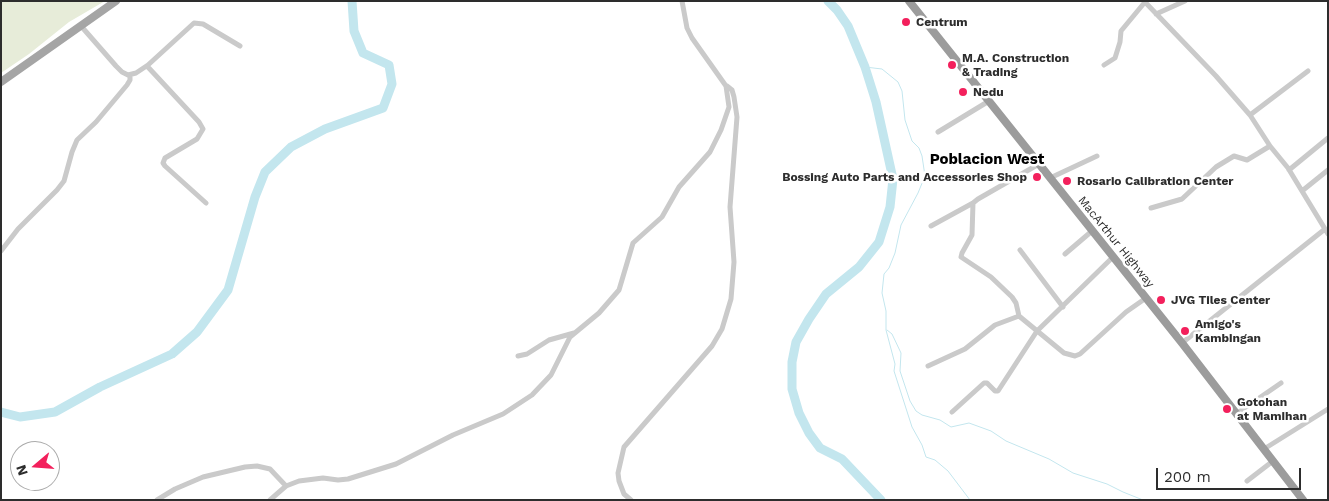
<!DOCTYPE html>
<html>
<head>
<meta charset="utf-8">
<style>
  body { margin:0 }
  #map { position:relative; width:1329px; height:501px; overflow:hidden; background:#fff; font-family:"Work Sans",sans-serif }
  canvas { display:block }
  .frame { position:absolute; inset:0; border:2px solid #2d2d2d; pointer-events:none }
  .north { position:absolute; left:10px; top:441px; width:50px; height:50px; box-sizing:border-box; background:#fff; border:1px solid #ababab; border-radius:50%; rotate:252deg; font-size:14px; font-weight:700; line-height:20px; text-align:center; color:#2d2d2d }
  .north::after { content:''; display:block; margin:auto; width:18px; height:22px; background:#f3205c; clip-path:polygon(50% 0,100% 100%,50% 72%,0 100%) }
  .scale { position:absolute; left:1156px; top:468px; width:145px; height:22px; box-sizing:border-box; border:2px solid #2d2d2d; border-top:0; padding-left:6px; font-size:15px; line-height:18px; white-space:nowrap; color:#2d2d2d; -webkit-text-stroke:4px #fff; paint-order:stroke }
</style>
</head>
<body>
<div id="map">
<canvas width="1329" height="501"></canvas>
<div class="frame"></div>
<div class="north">N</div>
<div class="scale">200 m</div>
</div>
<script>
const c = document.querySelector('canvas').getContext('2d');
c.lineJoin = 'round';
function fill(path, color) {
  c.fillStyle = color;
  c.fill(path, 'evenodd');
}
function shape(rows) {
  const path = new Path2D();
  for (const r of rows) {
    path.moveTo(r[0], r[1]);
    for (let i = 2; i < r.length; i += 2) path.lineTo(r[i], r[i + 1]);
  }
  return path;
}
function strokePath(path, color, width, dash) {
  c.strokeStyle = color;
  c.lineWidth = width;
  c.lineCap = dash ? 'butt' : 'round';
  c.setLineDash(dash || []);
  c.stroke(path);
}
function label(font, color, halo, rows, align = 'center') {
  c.font = font + ' "Work Sans",sans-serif';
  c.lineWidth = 5;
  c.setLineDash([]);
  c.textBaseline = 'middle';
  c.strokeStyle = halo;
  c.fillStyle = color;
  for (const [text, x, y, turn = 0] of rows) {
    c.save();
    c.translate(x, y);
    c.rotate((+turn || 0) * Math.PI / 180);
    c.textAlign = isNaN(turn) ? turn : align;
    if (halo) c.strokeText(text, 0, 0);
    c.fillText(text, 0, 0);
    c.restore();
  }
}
const green = shape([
  [1,1,105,1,69,22,29,54,1,73]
]);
const stream = shape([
  [865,67,882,69,898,82,902,91,905,120,912,141,919,148,922,156,925,176,918,193,901,225,895,253,889,268,884,274,882,293,886,311,886,330,895,364,894,371,912,427,922,445,926,457,935,460,948,471,970,500],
  [887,330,892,334,901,353,900,371,910,401,916,411,922,415,940,420,951,427,969,423,991,431,1006,441,1049,459,1073,473,1107,484,1123,492,1143,500]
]);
const river = shape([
  [828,1,837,10,848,26,865,67,876,102,893,179,890,207,879,242,859,267,826,294,809,319,796,342,792,362,792,389,799,413,809,433,820,448,842,459,881,500],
  [1,412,20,417,55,412,100,387,172,354,197,332,228,290,255,197,265,172,291,147,325,129,383,108,392,84,389,65,363,53,354,31,352,1]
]);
const minor = shape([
  [1144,1,1216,76,1250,115,1270,146,1288,168,1328,234],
  [1156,14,1185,1],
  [81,26,116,66,122,72,128,75,136,73,148,65,194,23,203,24,240,46],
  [1104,65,1115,58,1120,42,1121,31,1145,2],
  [147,66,199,122,203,129,197,139,165,158,163,163,165,166,206,203],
  [1250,115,1308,71],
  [938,132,989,101],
  [1289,170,1328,138],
  [1050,178,1097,156],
  [1302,191,1328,170],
  [973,203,972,235,962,253,961,257,991,277,1012,297,1016,303,1019,316],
  [1151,208,1182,199,1216,167,1234,156,1247,160,1270,146],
  [931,226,973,203,978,199,1039,164],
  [1020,250,1063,307],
  [1,251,18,229,57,190,64,181,72,152,77,140,96,122,127,85,130,80,130,75],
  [1065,254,1092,231],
  [1182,343,1325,229],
  [518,356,527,354,549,340,574,333],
  [928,366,965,349,995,325,1019,316,1064,353,1075,356,1080,354,1126,312,1146,298],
  [952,412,984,383,987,383,995,391,998,391,1037,331,1113,257],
  [1236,414,1281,383],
  [1264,449,1328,409],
  [1247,481,1273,461],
  [157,500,175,489,203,477,245,467,257,466,270,469,286,486],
  [270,500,286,486,299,481,323,478,338,480,348,479,396,464,453,435,503,414,532,395,551,375,570,337,599,313,619,290,633,243,662,217,679,187,710,152,721,130,729,107,726,86,692,38,687,28,682,1],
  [631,500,624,494,619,481,618,473,624,447,712,346,722,329,731,299,734,262,730,207,737,117,734,97,732,90,727,86]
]);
const primary = shape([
  [1,82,116,1]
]);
const trunk = shape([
  [909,1,1182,343,1303,500]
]);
const markers = [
  [906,22,5,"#f3205c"],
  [952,65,5,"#f3205c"],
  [963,92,5,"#f3205c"],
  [1037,177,5,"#f3205c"],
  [1067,181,5,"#f3205c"],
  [1161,300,5,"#f3205c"],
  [1185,331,5,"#f3205c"],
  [1227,409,5,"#f3205c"]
];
const poiNames = [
  ["Centrum",916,22],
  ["M.A. Construction",962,58],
  ["& Trading",962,72],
  ["Nedu",973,92],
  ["Bossing Auto Parts and Accessories Shop",1027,177,"right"],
  ["Rosario Calibration Center",1077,181],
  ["JVG Tiles Center",1171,300],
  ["Amigo's",1195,324],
  ["Kambingan",1195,338],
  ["Gotohan",1237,402],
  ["at Mamihan",1237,416]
];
const streetNames = [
  ["MacArthur Highway",1116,242,51]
];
const quarterNames = [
  ["Poblacion West",987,160]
];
fill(green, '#e7ecd9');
strokePath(stream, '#c3e6ee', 1);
strokePath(river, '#c3e6ee', 9);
strokePath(minor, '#cacaca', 5);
strokePath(primary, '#a5a5a5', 8);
strokePath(trunk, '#9c9c9c', 8);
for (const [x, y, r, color] of markers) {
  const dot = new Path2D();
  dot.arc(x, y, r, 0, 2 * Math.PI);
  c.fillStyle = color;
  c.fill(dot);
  strokePath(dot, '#fff', 2);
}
label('bold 12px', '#2d2d2d', '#fff', poiNames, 'left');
label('12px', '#2d2d2d', '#fff', streetNames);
label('bold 15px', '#000', '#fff', quarterNames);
</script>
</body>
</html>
